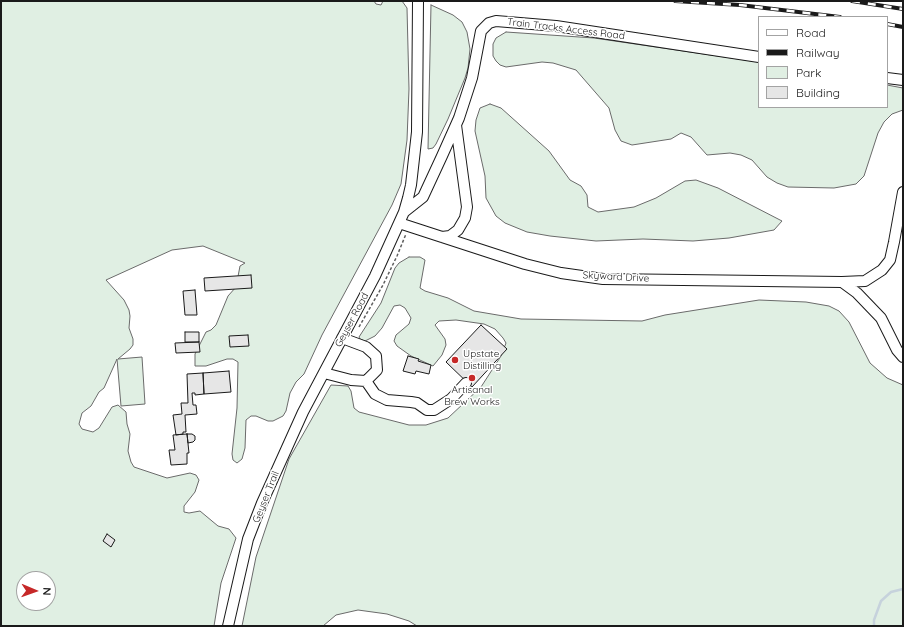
<!DOCTYPE html>
<html>
<head>
<meta charset="utf-8">
<style>
  body { margin:0 }
  #map { position:relative; width:904px; height:627px; overflow:hidden; background:#fff; font-family:Quicksand,sans-serif }
  canvas { display:block }
  .frame { position:absolute; inset:0; border:2px solid #1a1a1a; pointer-events:none }
  .legend { position:absolute; left:758px; top:16px; width:130px; height:92px; box-sizing:border-box; background:#fff; border:1px solid #a3a3a3; margin:0; padding:5px 7px; list-style:none; font-size:12px; color:#1a1a1a }
  .legend li { display:flex; align-items:center; gap:8px; height:20px }
  .legend b { width:20px; border:1px solid #a3a3a3 }
  .north { position:absolute; left:16px; top:571px; width:40px; height:40px; box-sizing:border-box; background:#fff; border:1px solid #a3a3a3; border-radius:50%; rotate:92deg; font-size:11px; font-weight:700; line-height:16px; text-align:center; color:#1a1a1a }
  .north::after { content:''; display:block; margin:auto; width:14px; height:18px; background:#c62828; clip-path:polygon(50% 0,100% 100%,50% 72%,0 100%) }
</style>
</head>
<body>
<div id="map">
<canvas width="904" height="627"></canvas>
<div class="frame"></div>
<ul class="legend">
<li><b style="height:5px;background:#fff"></b>Road</li>
<li><b style="height:5px;background:#1a1a1a"></b>Railway</li>
<li><b style="height:11px;background:#e0efe3"></b>Park</li>
<li><b style="height:11px;background:#e6e6e6"></b>Building</li>
</ul>
<div class="north">N</div>
</div>
<script>
const c = document.querySelector('canvas').getContext('2d');
c.lineJoin = 'round';
function fill(path, color) {
  c.fillStyle = color;
  c.fill(path, 'evenodd');
}
function shape(rows) {
  const path = new Path2D();
  for (const r of rows) {
    path.moveTo(r[0], r[1]);
    for (let i = 2; i < r.length; i += 2) path.lineTo(r[i], r[i + 1]);
  }
  return path;
}
function strokePath(path, color, width, dash) {
  c.strokeStyle = color;
  c.lineWidth = width;
  c.lineCap = dash ? 'butt' : 'round';
  c.setLineDash(dash || []);
  c.stroke(path);
}
function label(font, color, halo, rows, align = 'center') {
  c.font = font + ' Quicksand,sans-serif';
  c.lineWidth = 3;
  c.setLineDash([]);
  c.textBaseline = 'middle';
  c.strokeStyle = halo;
  c.fillStyle = color;
  for (const [text, x, y, turn = 0] of rows) {
    c.save();
    c.translate(x, y);
    c.rotate((+turn || 0) * Math.PI / 180);
    c.textAlign = isNaN(turn) ? turn : align;
    if (halo) c.strokeText(text, 0, 0);
    c.fillText(text, 0, 0);
    c.restore();
  }
}
const green = shape([
  [1,1,374,1,376,4,381,5,383,1,402,1,407,8,409,89,407,140,401,184,392,205,322,335,304,374,296,382,290,393,286,411,283,416,273,421,268,421,256,416,251,416,246,420,245,448,242,459,237,463,233,460,232,454,237,408,238,362,233,359,227,359,206,366,195,366,195,354,206,332,211,330,216,325,228,296,236,287,240,266,245,263,203,246,172,250,106,280,124,300,129,310,130,316,129,328,133,339,133,345,130,349,118,359,142,357,145,404,121,406,117,359,104,388,99,392,91,406,82,413,79,424,82,429,93,432,99,428,112,407,118,405,126,412,127,424,130,434,128,451,131,462,134,467,167,478,190,473,196,475,199,480,195,492,184,506,184,512,189,513,200,511,218,526,229,529,236,538,221,583,214,626,1,626,1,1],
  [24,579,48,579,48,603,24,603,24,579],
  [431,5,453,15,462,22,467,32,470,49,468,68,465,78,448,119,436,144,433,148,428,149,431,5],
  [506,32,594,38,759,62,759,107,887,107,887,85,903,88,903,110,892,114,884,122,878,133,864,176,856,184,834,188,788,187,777,183,767,177,752,160,741,155,730,153,707,155,691,137,681,133,671,139,632,145,621,141,615,130,609,108,576,70,553,63,542,62,506,67,500,65,496,61,493,56,493,44,496,38,506,32],
  [490,104,501,108,549,151,570,180,581,186,587,195,588,207,598,212,634,207,656,198,685,181,696,180,718,188,782,221,774,230,729,238,693,241,643,239,596,241,550,236,527,232,505,223,496,216,486,198,485,176,475,131,476,120,480,108,490,104],
  [409,257,420,257,425,260,420,288,425,291,448,298,474,311,521,319,642,321,665,315,759,300,806,302,829,306,839,311,849,322,870,363,887,378,903,385,903,626,417,626,409,621,387,614,358,610,336,615,323,626,242,626,256,557,289,459,331,385,348,386,351,391,354,408,359,412,409,425,426,425,448,418,481,387,501,356,506,343,503,338,495,329,484,324,456,320,439,321,435,325,445,339,446,345,442,355,433,366,411,356,397,346,394,341,396,335,409,324,411,318,405,308,400,305,394,306,382,328,375,336,365,341,360,339,359,337,381,303,395,268,399,263,409,257]
]);
const stream = shape([
  [874,626,874,620,881,601,891,592,903,589]
]);
const building = shape([
  [251,275,252,288,205,291,204,278,251,275],
  [195,290,197,315,185,315,183,291,195,290],
  [481,325,507,349,472,387,446,362,481,325],
  [185,332,199,332,199,342,185,342,185,332],
  [248,335,249,346,230,347,229,336,248,335],
  [199,342,200,352,176,353,175,343,199,342],
  [408,356,419,359,418,361,431,365,429,374,416,371,415,374,403,371,408,356],
  [229,371,231,392,204,394,203,373,229,371],
  [203,373,204,394,195,395,195,393,192,393,193,405,196,405,197,414,185,415,186,432,183,432,183,434,176,435,173,415,182,414,181,403,188,403,187,374,203,373],
  [187,434,189,453,187,453,187,464,171,465,169,450,175,450,173,435,187,434],
  [187,434,192,434,195,436,195,440,193,442,188,443,187,434],
  [107,534,115,540,111,547,103,541,107,534]
]);
const path = shape([
  [359,327,383,285,397,256,406,234]
]);
const minor = shape([
  [887,78,903,80],
  [404,212,423,197,442,156,459,118,472,78,481,31,489,23,496,21,556,26,759,57],
  [399,223,525,264,561,273,603,279,842,282,865,281,882,270,890,260,894,242,903,192],
  [442,237,450,236,458,230,465,218,467,207,456,125],
  [842,282,857,293,881,318,897,350,903,357],
  [324,373,351,380,366,381,377,370,376,356,366,347,342,338],
  [366,381,375,394,387,400,411,402,417,403,427,410,434,410,451,399,466,383],
  [228,626,248,539,262,503,303,412,375,276,404,212,408,198,411,185,417,132,418,1]
]);
const rail = shape([
  [675,1,740,5,840,17],
  [852,1,903,9],
  [887,24,903,27]
]);
const markers = [
  [455,360,4,"#c62828"],
  [472,378,4,"#c62828"]
];
const streetNames = [
  ["Train Tracks Access Road",566,29,7],
  ["Skyward Drive",616,277,3],
  ["Geyser Road",352,320,-62],
  ["Geyser Trail",266,497,-68]
];
const poiNames = [
  ["Upstate",463,354],
  ["Distilling",463,366],
  ["Artisanal",472,390,"center"],
  ["Brew Works",472,402,"center"]
];
fill(green, '#e0efe3');
strokePath(green, '#6a6a6a', 1);
strokePath(stream, '#c6d2dc', 2.5);
fill(building, '#e6e6e6');
strokePath(building, '#1a1a1a', 1);
strokePath(minor, '#1a1a1a', 12);
strokePath(path, '#5f5f5f', 1.5, [3, 2]);
strokePath(minor, '#fff', 10);
strokePath(rail, '#1a1a1a', 4);
strokePath(rail, '#fff', 2.5, [8]);
for (const [x, y, r, color] of markers) {
  const dot = new Path2D();
  dot.arc(x, y, r, 0, 2 * Math.PI);
  c.fillStyle = color;
  c.fill(dot);
  strokePath(dot, '#fff', 1.5);
}
label('10px', '#1a1a1a', '#fff', streetNames);
label('10px', '#1a1a1a', '#fff', poiNames, 'left');
</script>
</body>
</html>
